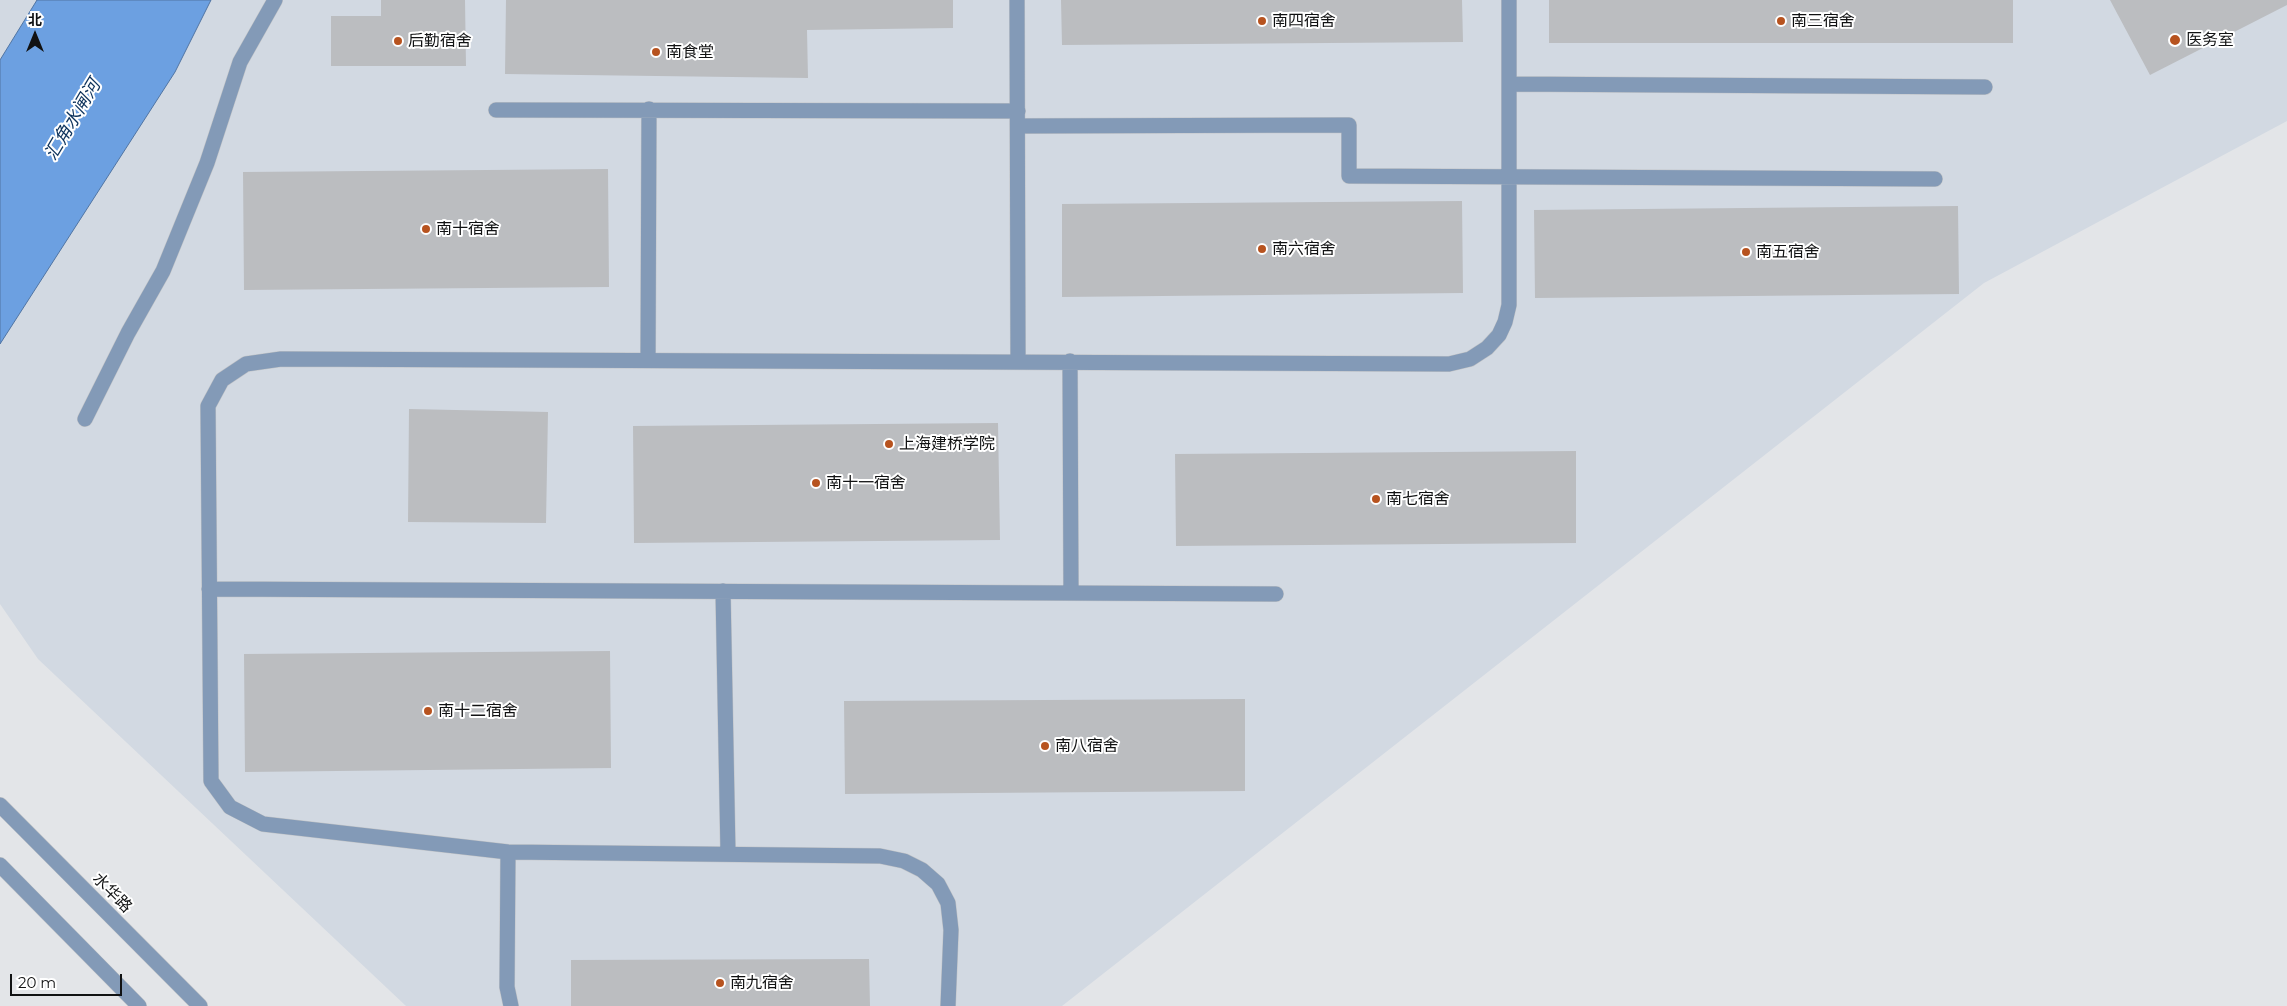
<!DOCTYPE html>
<html>
<head>
<meta charset="utf-8">
<style>
  body { margin:0 }
  #map { position:relative; width:2287px; height:1006px; overflow:hidden; background:#e3e5e8; font-family:Montserrat,"Noto Sans SC",sans-serif }
  canvas { display:block }
  .north { position:absolute; left:10px; top:10px; width:50px; height:50px; -webkit-text-stroke:4px #fff; paint-order:stroke; rotate:0deg; font-size:14px; font-weight:700; line-height:20px; text-align:center; color:#111213 }
  .north::after { content:''; display:block; margin:auto; width:18px; height:22px; background:#111213; clip-path:polygon(50% 0,100% 100%,50% 72%,0 100%) }
  .scale { position:absolute; left:10px; top:974px; width:112px; height:22px; box-sizing:border-box; border:2px solid #111213; border-top:0; padding-left:6px; font-size:15px; line-height:18px; white-space:nowrap; color:#111213; -webkit-text-stroke:4px #fff; paint-order:stroke }
</style>
</head>
<body>
<div id="map">
<canvas width="2287" height="1006"></canvas>
<div class="north">北</div>
<div class="scale">20 m</div>
</div>
<script>
const c = document.querySelector('canvas').getContext('2d');
c.lineJoin = 'round';
function fill(path, color) {
  c.fillStyle = color;
  c.fill(path, 'evenodd');
}
function shape(rows) {
  const path = new Path2D();
  for (const r of rows) {
    path.moveTo(r[0], r[1]);
    for (let i = 2; i < r.length; i += 2) path.lineTo(r[i], r[i + 1]);
  }
  return path;
}
function strokePath(path, color, width, dash) {
  c.strokeStyle = color;
  c.lineWidth = width;
  c.lineCap = dash ? 'butt' : 'round';
  c.setLineDash(dash || []);
  c.stroke(path);
}
function label(font, color, halo, rows, align = 'center') {
  c.font = font + ' Montserrat,"Noto Sans SC",sans-serif';
  c.lineWidth = 4;
  c.setLineDash([]);
  c.textBaseline = 'middle';
  c.strokeStyle = halo;
  c.fillStyle = color;
  for (const [text, x, y, turn = 0] of rows) {
    c.save();
    c.translate(x, y);
    c.rotate((+turn || 0) * Math.PI / 180);
    c.textAlign = isNaN(turn) ? turn : align;
    if (halo) c.strokeText(text, 0, 0);
    c.fillText(text, 0, 0);
    c.restore();
  }
}
const built = shape([
  [0,0,2287,0,2287,121,1984,283,1062,1006,406,1006,38,659,0,604]
]);
const water = shape([
  [37,0,211,0,175,72,0,344,0,60,37,0]
]);
const building = shape([
  [381,0,465,0,466,66,331,66,331,16,381,16],
  [506,0,953,0,953,28,807,30,808,78,505,74],
  [1061,0,1462,0,1463,42,1062,45],
  [1549,0,2013,0,2013,43,1549,43],
  [2110,0,2287,0,2287,5,2150,75],
  [608,169,609,287,244,290,243,172],
  [1462,201,1463,293,1062,297,1062,204],
  [1958,206,1959,294,1535,298,1534,210],
  [409,409,548,412,546,523,408,522],
  [998,423,1000,540,634,543,633,426],
  [1576,451,1576,543,1176,546,1175,454],
  [610,651,611,768,245,772,244,654],
  [1245,699,1245,791,845,794,844,701],
  [869,959,870,1006,571,1006,571,960]
]);
const minor = shape([
  [1017,0,1018,362],
  [1510,84,1985,87],
  [496,110,1018,111],
  [1018,126,1349,125,1349,176,1935,179],
  [648,360,649,109],
  [1070,361,1071,593],
  [85,419,128,333,163,271,207,163,240,62,275,0],
  [209,589,1276,594],
  [723,591,728,853],
  [0,805,200,1006],
  [508,852,507,987,511,1006],
  [0,865,139,1006],
  [948,1006,951,930,948,903,938,884,922,870,904,861,880,856,508,852,263,824,230,807,211,781,208,406,222,380,246,364,281,359,1449,364,1470,359,1487,348,1499,335,1505,322,1509,305,1509,0]
]);
const markers = [
  [1262,21,5,"#b7531f"],
  [1781,21,5,"#b7531f"],
  [2175,40,6,"#b7531f"],
  [398,41,5,"#b7531f"],
  [656,52,5,"#b7531f"],
  [426,229,5,"#b7531f"],
  [1262,249,5,"#b7531f"],
  [1746,252,5,"#b7531f"],
  [889,444,5,"#b7531f"],
  [816,483,5,"#b7531f"],
  [1376,499,5,"#b7531f"],
  [428,711,5,"#b7531f"],
  [1045,746,5,"#b7531f"],
  [720,983,5,"#b7531f"]
];
const poiNames = [
  ["南四宿舍",1272,21],
  ["南三宿舍",1791,21],
  ["医务室",2186,40],
  ["后勤宿舍",408,41],
  ["南食堂",666,52],
  ["南十宿舍",436,229],
  ["南六宿舍",1272,249],
  ["南五宿舍",1756,252],
  ["上海建桥学院",899,444],
  ["南十一宿舍",826,483],
  ["南七宿舍",1386,499],
  ["南十二宿舍",438,711],
  ["南八宿舍",1055,746],
  ["南九宿舍",730,983]
];
const streetNames = [
  ["水华路",112,893,45]
];
const waterNames = [
  ["汇角水闸河",73,120,-59]
];
fill(built, '#d2d9e2');
fill(water, '#6ca0e1');
strokePath(water, '#5175a3', 1);
fill(building, '#bbbdc0');
strokePath(minor, '#c1c3c6', 16);
strokePath(minor, '#839ab7', 15);
for (const [x, y, r, color] of markers) {
  const dot = new Path2D();
  dot.arc(x, y, r, 0, 2 * Math.PI);
  c.fillStyle = color;
  c.fill(dot);
  strokePath(dot, '#fff', 2);
}
label('16px', '#111213', '#fff', poiNames, 'left');
label('16px', '#111213', '#fff', streetNames);
label('italic 18px', '#0e335c', '#fff', waterNames);
</script>
</body>
</html>
